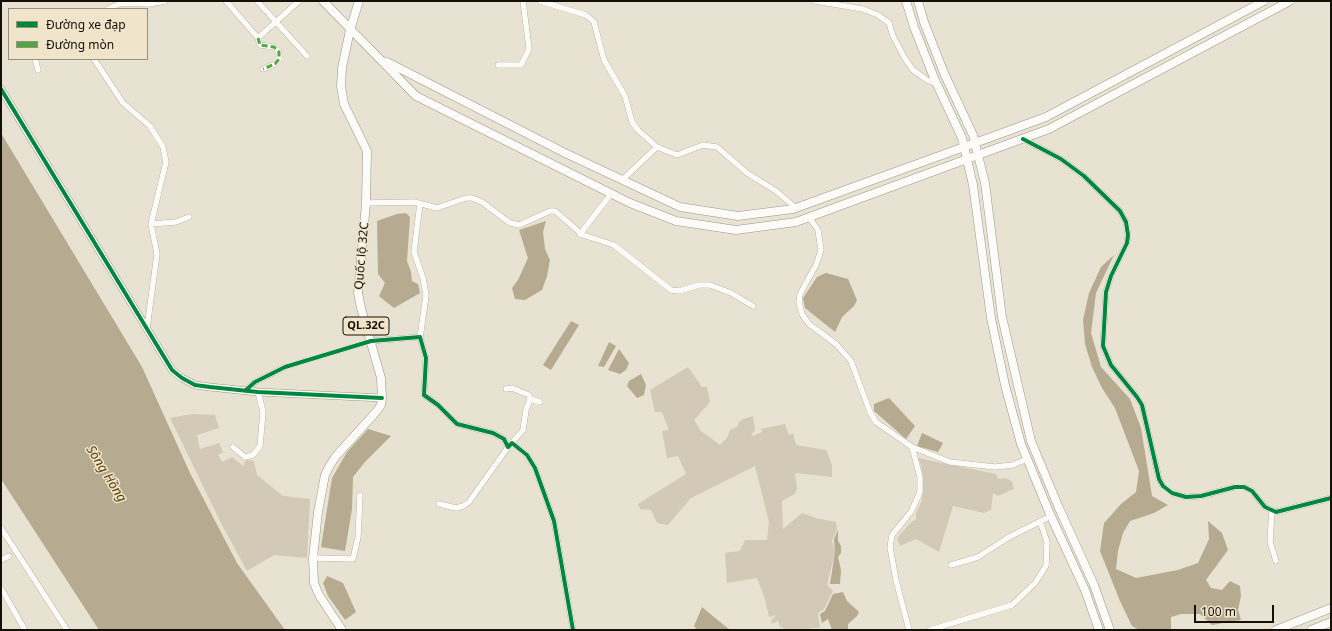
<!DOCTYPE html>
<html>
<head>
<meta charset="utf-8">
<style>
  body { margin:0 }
  #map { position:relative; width:1332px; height:631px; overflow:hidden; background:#e8e2d2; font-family:"Noto Sans",sans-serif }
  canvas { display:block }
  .frame { position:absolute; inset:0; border:2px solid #141007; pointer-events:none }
  .legend { position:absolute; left:8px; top:8px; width:140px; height:52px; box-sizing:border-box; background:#f0e5ca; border:1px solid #98907c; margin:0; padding:5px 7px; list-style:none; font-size:12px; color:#141007 }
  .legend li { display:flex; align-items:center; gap:8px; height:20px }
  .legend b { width:20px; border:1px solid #98907c }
  .scale { position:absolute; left:1194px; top:605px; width:80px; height:18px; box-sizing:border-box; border:2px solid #141007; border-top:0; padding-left:5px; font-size:12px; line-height:14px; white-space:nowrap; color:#141007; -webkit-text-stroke:3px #f0e5ca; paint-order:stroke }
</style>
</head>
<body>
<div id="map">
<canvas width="1332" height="631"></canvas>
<div class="frame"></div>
<ul class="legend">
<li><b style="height:5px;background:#00873e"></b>Đường xe đạp</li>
<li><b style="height:5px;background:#51a841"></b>Đường mòn</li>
</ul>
<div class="scale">100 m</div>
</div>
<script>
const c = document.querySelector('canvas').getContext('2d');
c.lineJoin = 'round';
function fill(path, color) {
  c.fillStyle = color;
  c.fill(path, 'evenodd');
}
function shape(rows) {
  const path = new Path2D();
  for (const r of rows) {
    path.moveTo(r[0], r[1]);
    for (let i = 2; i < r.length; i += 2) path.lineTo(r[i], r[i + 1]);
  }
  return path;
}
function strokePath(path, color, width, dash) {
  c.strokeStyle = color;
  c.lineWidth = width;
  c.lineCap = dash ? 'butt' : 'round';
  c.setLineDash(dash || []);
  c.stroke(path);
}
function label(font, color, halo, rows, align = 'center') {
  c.font = font + ' "Noto Sans",sans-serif';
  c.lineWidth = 3;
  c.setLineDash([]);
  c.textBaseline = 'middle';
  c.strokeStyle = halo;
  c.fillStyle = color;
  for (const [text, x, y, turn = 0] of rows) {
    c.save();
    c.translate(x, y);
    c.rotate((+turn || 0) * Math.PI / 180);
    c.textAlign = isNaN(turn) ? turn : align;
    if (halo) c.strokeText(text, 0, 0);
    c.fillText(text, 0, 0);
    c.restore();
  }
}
const green = shape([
  [688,367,702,387,707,387,710,402,694,420,701,431,720,445,727,438,730,430,737,427,739,422,743,419,753,416,755,431,751,434,753,436,762,432,761,429,785,424,789,435,793,433,796,445,826,450,832,465,832,477,795,473,797,488,795,494,782,501,783,529,802,513,816,518,836,522,837,529,832,541,835,552,827,585,833,591,824,609,818,613,820,628,811,628,808,630,788,630,780,627,778,621,771,624,772,619,777,615,769,617,765,599,757,578,727,583,725,553,740,551,745,540,767,540,769,522,755,466,691,498,668,525,657,523,651,510,640,509,638,504,686,474,678,456,667,458,662,431,669,430,662,412,655,412,650,390],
  [192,414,215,415,219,428,197,435,200,449,219,443,223,452,218,455,222,462,232,457,243,466,246,460,254,461,257,475,283,496,310,499,307,558,274,555,247,571,222,525,170,418],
  [918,458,996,474,998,479,1005,478,1012,481,1014,489,998,496,993,493,991,510,984,513,953,506,939,552,916,539,900,546,897,538,912,521,916,520,916,513,922,500,923,487,921,465]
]);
const water = shape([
  [1,133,142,367,190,473,237,563,285,630,99,630,1,479],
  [406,213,410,217,407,261,411,272,412,281,418,284,420,293,394,308,379,296,385,283,378,274,377,221,397,214],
  [546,221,543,232,545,249,550,260,547,276,542,290,525,300,515,299,512,288,518,280,528,258,519,230],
  [1114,255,1096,293,1091,333,1101,367,1130,399,1141,428,1152,496,1168,505,1154,513,1130,521,1123,533,1118,551,1116,569,1136,578,1178,570,1198,563,1209,539,1208,521,1222,533,1228,550,1206,580,1211,588,1222,590,1230,581,1240,586,1241,596,1238,610,1241,620,1212,625,1200,614,1181,614,1171,617,1171,630,1139,630,1132,626,1120,601,1100,551,1104,523,1121,504,1136,492,1139,471,1115,408,1102,388,1092,367,1085,344,1083,320,1089,293,1101,267],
  [826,273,848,279,857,300,854,306,842,317,835,332,805,308,803,298,817,277],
  [571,321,579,325,551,370,543,365],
  [609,342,616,346,604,367,598,366],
  [619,349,629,363,626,370,620,374,608,370],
  [641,374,646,385,644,395,637,398,627,386,629,381],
  [889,398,915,426,906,439,874,411,874,404],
  [368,429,391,436,364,463,353,477,352,509,345,551,321,547,332,478,347,452],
  [922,433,943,443,938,452,917,446],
  [838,530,838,541,841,546,841,553,838,557,841,570,840,584,830,584,835,552,834,539],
  [327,576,343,583,356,612,345,620,328,596,323,583],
  [843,592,847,601,859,612,857,616,848,624,848,630,832,630,828,619,822,623,820,614,825,611,833,594],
  [702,607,709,613,730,630,697,630,694,626]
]);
const minor = shape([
  [226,1,258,38,260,45,274,47,279,52,279,59,275,64,263,69],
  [257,1,307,56],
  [540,1,586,15,594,22,604,60,625,96,632,122,638,130,657,147,677,155,703,145,717,147,747,173,776,191,796,208],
  [815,1,863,9,878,15,889,23,893,36,904,57,913,70,927,80,937,84],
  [108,9,121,3,149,4,165,1],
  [258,38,299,1],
  [35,59,38,70],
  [94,59,123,103,150,126,163,147,166,162,151,224,157,254,147,328],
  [498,65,521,65,529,49,523,1],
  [1023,139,1061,159,1084,176,1120,211,1126,222,1128,235,1127,243,1111,276,1106,292,1103,346,1111,365,1137,397,1142,405,1159,479,1163,486,1172,493,1186,497,1201,496,1235,487,1244,487,1252,491,1265,507,1276,512,1331,498],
  [622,180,657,147],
  [366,203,414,202,437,208,466,198,472,198,482,202,510,223,519,225,550,211,555,211,583,235,614,245,671,290,679,291,699,285,710,285,731,293,753,306],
  [420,203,414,252,423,278,426,295,420,338],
  [809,217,818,230,821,250,816,265,800,294,799,302,802,314,809,324,836,344,851,361,870,412,876,422,912,447,950,462,995,467,1013,465,1027,459],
  [151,224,176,222,189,217],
  [580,234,611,194],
  [246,390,255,382,285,367,371,341,420,337,426,358,424,395,438,405,457,424,493,433,504,439,508,447,512,443,527,455,535,468,554,521,573,630],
  [530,399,540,402],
  [233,447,245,457,253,455,260,446,263,412,258,392],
  [439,504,456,508,463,506,469,502,508,447,523,430,526,410,530,399,529,395,512,388,506,389],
  [1272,511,1270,542,1276,561],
  [1,528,67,630],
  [313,558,353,559,358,537,360,495],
  [1,560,9,556],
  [951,565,978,557,1009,537,1051,516],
  [1,588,25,630],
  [909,630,896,580,890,547,892,535,911,512,920,492,920,477,912,447],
  [930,630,1012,605,1035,583,1046,566,1047,542,1040,521]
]);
const tertiary = shape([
  [1,89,172,370,182,378,195,385,210,387,258,392,382,398]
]);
const secondary = shape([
  [975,143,1046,117,1264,1],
  [978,155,1049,129,1290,1],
  [1276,630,1331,608],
  [1311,630,1331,622]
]);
const primary = shape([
  [323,1,416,96,630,203,676,221,736,230,796,222,978,155],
  [906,1,914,27,934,78,962,138,973,185,991,318,1005,385,1021,444,1049,512,1085,590,1099,630],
  [918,1,924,22,944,73,973,135,985,183,1002,317,1031,441,1059,508,1094,585,1110,630],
  [387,62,565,153,680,207,738,216,793,209,975,143],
  [342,630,319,595,314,583,313,558,318,512,325,475,330,465,336,456,376,412,381,405,382,398,381,378,361,308,358,293,366,203,367,151,344,104,341,86,342,68,350,30,359,1]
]);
const quiet = shape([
  [258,38,260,45,274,47,279,52,279,59,275,64,263,69]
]);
const cycleway = shape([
  [1,89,172,370,182,378,195,385,210,387,258,392,382,398],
  [1023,139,1061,159,1084,176,1120,211,1126,222,1128,235,1127,243,1111,276,1106,292,1103,346,1111,365,1137,397,1142,405,1159,479,1163,486,1172,493,1186,497,1201,496,1235,487,1244,487,1252,491,1265,507,1276,512,1331,498],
  [246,390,255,382,285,367,371,341,420,337,426,358,424,395,438,405,457,424,493,433,504,439,508,447,512,443,527,455,535,468,554,521,573,630]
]);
const shields = [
  [366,326,46]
];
const shieldNames = [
  ["QL.32C",366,326]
];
const streetNames = [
  ["Quốc lộ 32C",362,256,-85]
];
const waterNames = [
  ["Sông Hồng",106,474,58]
];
fill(green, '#d2cab6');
fill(water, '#b6aa90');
strokePath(minor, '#9a968a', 6);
strokePath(tertiary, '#9a968a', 8);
strokePath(secondary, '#9a968a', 9);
strokePath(primary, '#9a968a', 9);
strokePath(minor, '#fcfbf8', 5.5);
strokePath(tertiary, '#fcfbf8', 7);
strokePath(secondary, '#fcfbf8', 8);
strokePath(primary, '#fcfbf8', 8);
strokePath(quiet, '#51a841', 3, [6, 3]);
strokePath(cycleway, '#00873e', 4);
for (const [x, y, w] of shields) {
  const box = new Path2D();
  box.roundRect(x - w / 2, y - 9, w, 18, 3);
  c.fillStyle = '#f0e5ca';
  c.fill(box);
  strokePath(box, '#141007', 1);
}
label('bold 11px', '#141007', null, shieldNames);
label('12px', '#141007', '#f0e5ca', streetNames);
label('italic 13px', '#584307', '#f0e5ca', waterNames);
</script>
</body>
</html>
